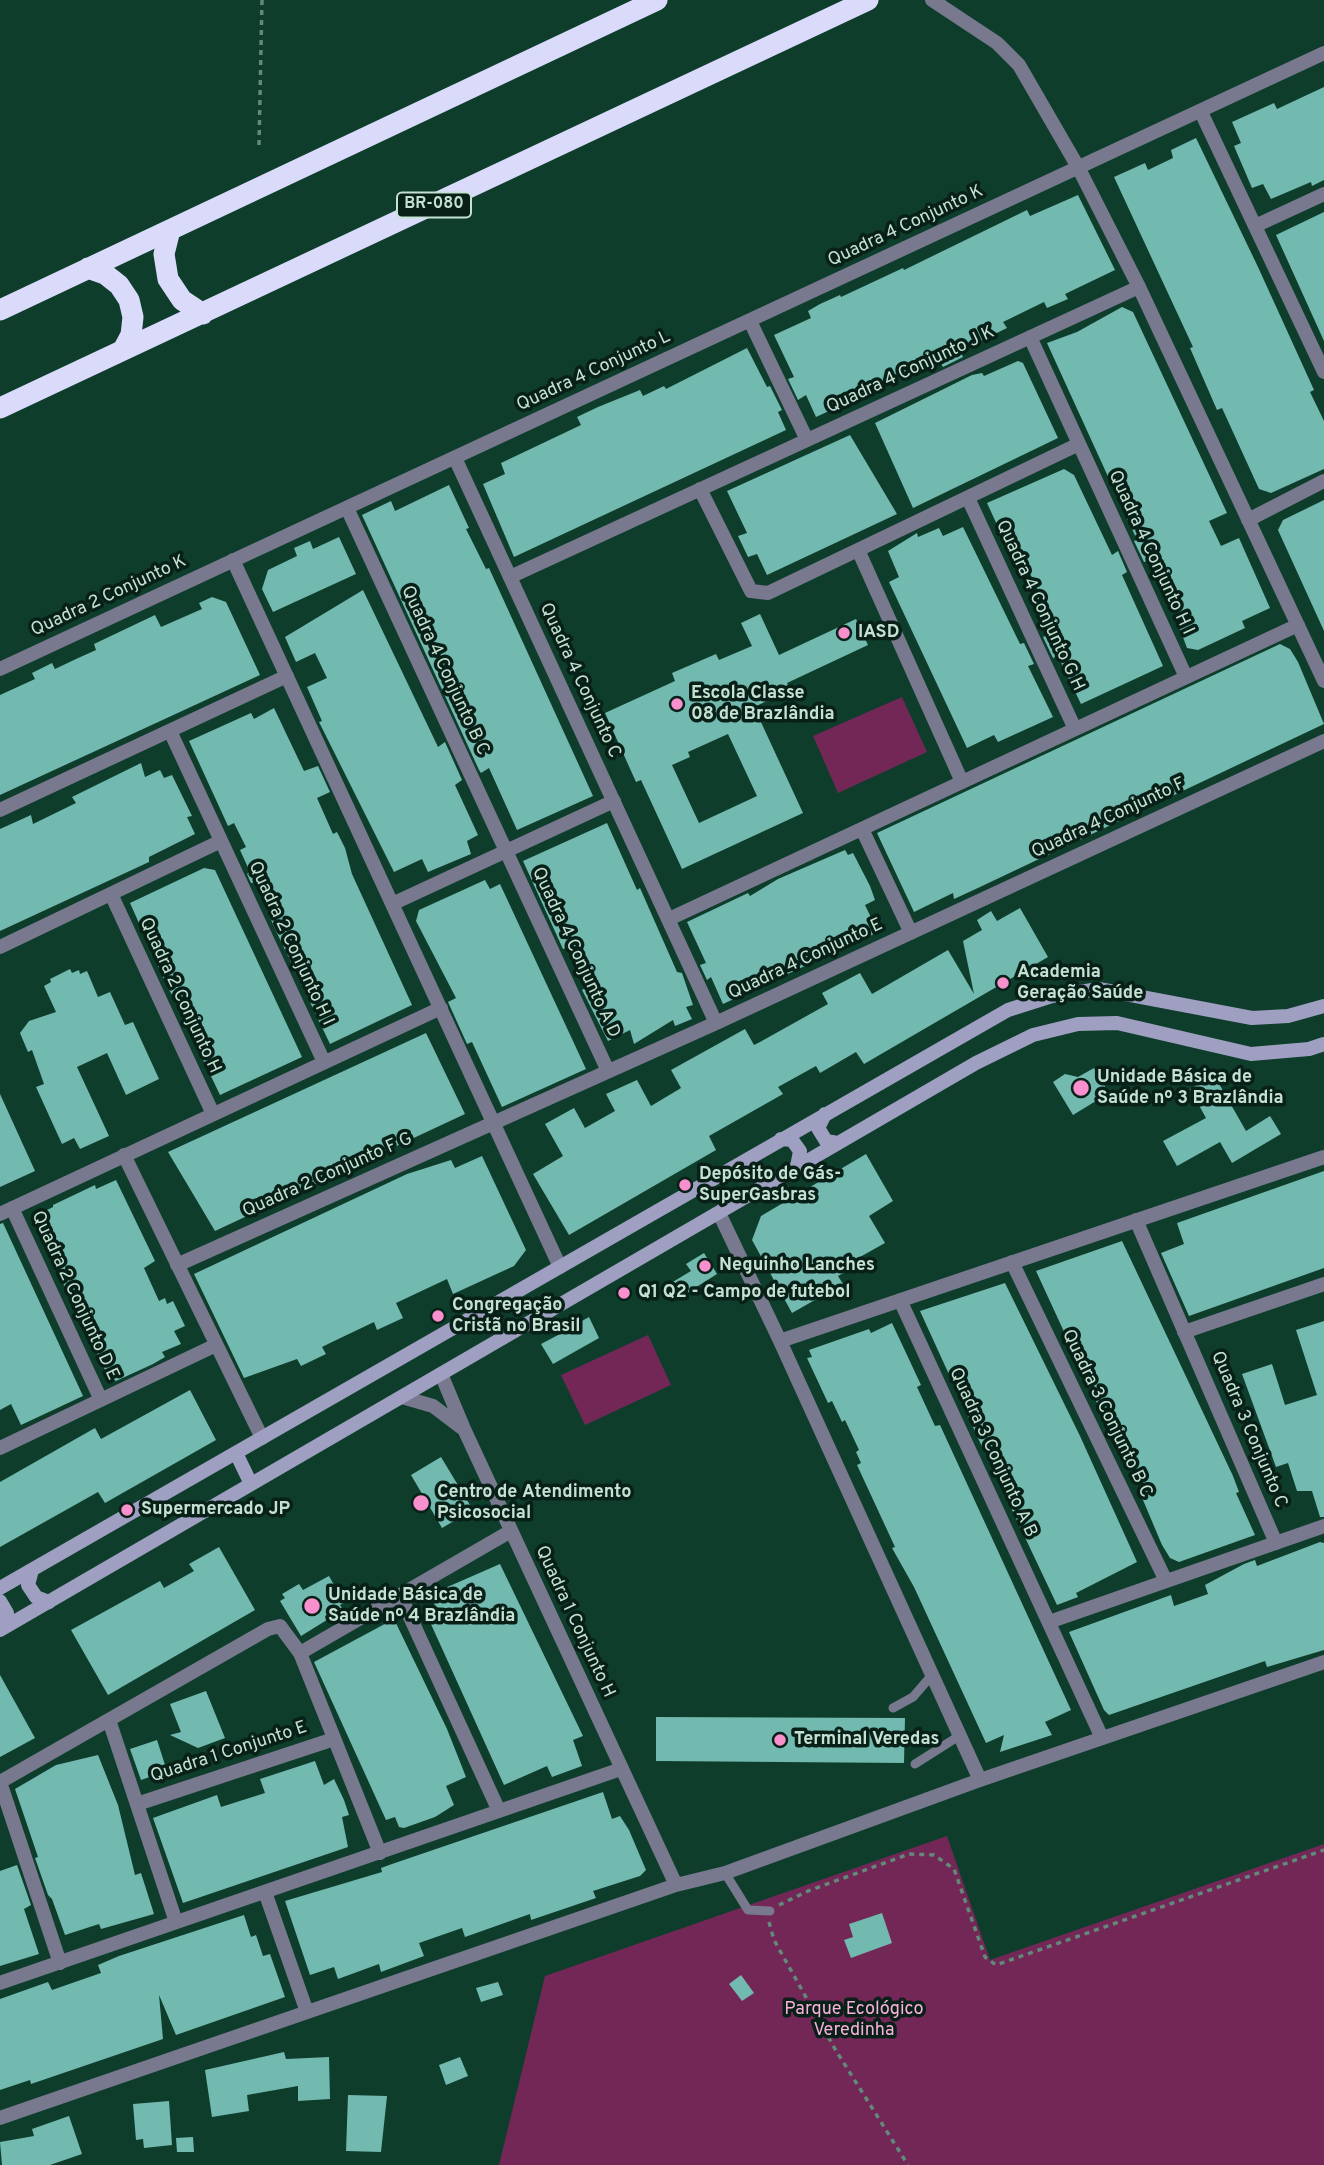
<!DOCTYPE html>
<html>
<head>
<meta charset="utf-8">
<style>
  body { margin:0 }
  canvas { display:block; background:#0e3d2b }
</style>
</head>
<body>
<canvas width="1324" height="2165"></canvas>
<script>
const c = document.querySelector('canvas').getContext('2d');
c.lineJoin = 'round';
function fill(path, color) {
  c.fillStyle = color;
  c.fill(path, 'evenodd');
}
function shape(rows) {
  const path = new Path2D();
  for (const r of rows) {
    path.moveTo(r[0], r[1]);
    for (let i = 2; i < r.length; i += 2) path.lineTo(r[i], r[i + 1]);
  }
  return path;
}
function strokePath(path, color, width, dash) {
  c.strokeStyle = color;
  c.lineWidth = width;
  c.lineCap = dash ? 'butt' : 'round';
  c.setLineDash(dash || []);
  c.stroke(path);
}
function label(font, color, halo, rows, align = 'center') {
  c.font = font + ' Overpass,sans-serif';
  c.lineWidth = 7;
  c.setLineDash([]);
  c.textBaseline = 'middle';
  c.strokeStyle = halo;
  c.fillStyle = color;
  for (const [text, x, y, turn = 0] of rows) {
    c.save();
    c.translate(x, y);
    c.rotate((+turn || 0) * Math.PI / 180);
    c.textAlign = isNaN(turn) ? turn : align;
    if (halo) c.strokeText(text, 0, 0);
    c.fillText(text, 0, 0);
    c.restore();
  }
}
const green = shape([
  [902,697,927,752,838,793,813,736],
  [648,1335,671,1385,585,1425,561,1375],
  [947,1836,990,1960,1324,1844,1324,2165,499,2165,545,1976]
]);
const building = shape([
  [1324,87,1324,180,1312,186,1311,182,1271,199,1263,184,1252,188,1234,146,1241,143,1232,122,1274,103,1277,109],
  [1196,138,1258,267,1314,390,1310,392,1324,421,1324,469,1271,493,1259,489,1222,408,1217,410,1190,348,1193,347,1114,177,1145,163,1148,170,1173,158,1171,150],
  [1078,195,1115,270,1065,294,1068,299,1047,308,1044,302,1003,322,1007,328,960,351,963,357,943,367,939,360,816,417,806,395,798,400,788,379,794,377,774,335,811,318,808,311,820,304,840,295,841,297,903,268,904,270,1027,210,1030,216],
  [1324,212,1324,341,1276,235],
  [1122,307,1133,312,1227,513,1209,521,1221,546,1239,538,1270,608,1242,621,1245,628,1198,650,1187,648,1177,621,1181,619,1176,609,1180,608,1165,579,1158,583,1147,561,1144,562,1134,541,1137,540,1047,343,1077,332],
  [747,348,767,387,770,386,782,410,778,412,786,430,514,557,483,484,505,474,501,463,581,425,577,417,598,407,640,390,643,396,664,386,666,389],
  [1018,361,1023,363,1058,438,913,508,875,423,972,375,982,373,984,376],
  [850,435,897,514,767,575,757,554,748,557,738,536,747,533,727,491],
  [1064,469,1074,475,1112,555,1118,551,1127,572,1122,575,1163,666,1081,704,1058,656,1053,658,1043,637,1048,635,1032,593,1038,590,1018,549,1010,553,987,503],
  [449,485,469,528,466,529,486,569,489,568,593,796,517,830,489,768,481,773,479,770,362,515,391,501,395,511],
  [1324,500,1324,631,1278,530,1283,520],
  [963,527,1020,644,1024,643,1034,664,1028,666,1053,717,998,742,994,735,967,748,889,582,899,577,888,551,917,533,918,537,939,528,943,536],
  [339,537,356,574,273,612,262,589,268,570,297,556,294,548,310,541,313,549],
  [363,590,438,747,445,742,462,780,455,785,478,835,467,841,471,854,428,872,422,859,394,872,319,722,322,721,307,687,327,678,315,653,296,662,285,637],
  [212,597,226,602,260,675,0,795,0,695,35,679,32,673,52,663,55,669,76,659,96,650,94,644,155,615,161,627,202,609,199,603],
  [760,614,779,655,856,619,868,645,787,683,791,690,754,707,803,813,682,869,641,780,636,782,605,713,675,681,672,673,716,654,719,660,752,646,741,623],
  [728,734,757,796,699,823,672,765,690,757,688,752],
  [1280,644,1290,649,1298,662,1324,724,980,887,954,899,953,893,914,912,877,833],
  [274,708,304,771,318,766,330,792,317,798,333,834,337,832,345,848,352,874,412,1005,330,1044,277,933,268,913,272,911,259,882,251,883,247,874,250,872,240,850,246,847,234,823,228,826,189,741,251,713,254,719],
  [141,763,145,777,160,770,164,778,172,775,192,816,187,817,195,834,149,857,149,862,0,931,0,829,31,815,33,824,76,803,72,797],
  [607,823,637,890,640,888,677,972,682,973,693,1005,686,1007,692,1019,675,1026,673,1020,634,1044,630,1030,608,1041,582,990,589,986,571,946,563,949,523,861],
  [845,850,848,855,853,853,870,886,875,900,865,905,878,932,723,1004,711,977,707,980,700,965,706,963,687,922,748,893,750,896,778,879],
  [204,868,215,870,302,1057,220,1095,189,1030,192,1029,168,988,130,903],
  [485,880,490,889,500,884,586,1069,502,1107,472,1042,467,1044,448,1002,456,998,416,921,419,910],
  [1020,908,1048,957,864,1064,856,1052,820,1073,816,1066,778,1087,783,1094,709,1136,716,1150,569,1235,533,1174,563,1156,545,1124,574,1108,585,1128,615,1111,606,1094,637,1080,651,1106,681,1088,671,1070,745,1029,754,1045,760,1042,828,1004,822,993,860,973,872,994,948,950,974,994,963,941,982,930,977,920,991,911,997,921],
  [70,969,72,973,79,970,80,974,87,971,98,997,110,992,125,1025,133,1022,159,1079,126,1095,107,1053,77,1067,109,1136,80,1149,74,1138,62,1144,36,1087,44,1084,32,1050,28,1052,20,1033,29,1021,56,1012,44,986,51,982,50,979],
  [426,1033,465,1114,215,1231,168,1152],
  [1094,1068,1109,1093,1073,1115,1053,1082,1065,1074,1078,1077],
  [1214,1075,1246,1131,1270,1116,1281,1134,1232,1163,1220,1142,1177,1166,1163,1141,1206,1118,1190,1089],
  [0,1094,35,1171,0,1187],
  [866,1154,893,1201,869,1216,885,1243,860,1257,863,1262,838,1276,843,1284,792,1313,752,1240,761,1216],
  [482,1156,526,1250,514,1266,453,1294,447,1279,396,1303,403,1318,377,1330,374,1322,330,1343,322,1347,326,1354,301,1366,297,1359,244,1378,194,1274,407,1174,451,1160,455,1168],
  [1324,1171,1324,1268,1189,1316,1161,1253,1184,1244,1177,1223],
  [116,1180,155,1261,144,1268,159,1301,165,1298,167,1304,173,1301,185,1326,174,1331,181,1344,162,1352,165,1357,153,1364,116,1381,108,1376,61,1279,40,1220,44,1219,41,1213,53,1207,53,1205,95,1185,96,1189],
  [3,1223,83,1396,21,1425,11,1404,0,1410,0,1224],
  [1122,1241,1233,1476,1239,1492,1236,1493,1255,1535,1179,1562,1170,1558,1162,1545,1140,1493,1147,1490,1127,1449,1120,1453,1036,1271],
  [704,1253,717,1274,679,1298,671,1283,691,1271,686,1264],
  [1005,1283,1080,1436,1137,1562,1076,1593,1078,1597,1057,1605,1004,1493,1013,1491,994,1448,984,1451,920,1311],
  [589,1317,599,1338,553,1364,541,1344,560,1334,570,1334,573,1326],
  [1324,1321,1324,1517,1320,1517,1312,1491,1297,1491,1288,1463,1276,1467,1242,1374,1272,1364,1285,1405,1317,1395,1296,1330],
  [892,1323,921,1385,917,1387,935,1426,940,1425,1071,1710,1045,1722,1052,1735,1000,1752,1004,1735,986,1743,914,1587,892,1548,895,1547,857,1465,861,1463,856,1452,859,1450,845,1420,842,1422,832,1401,828,1403,807,1358,812,1357,809,1350,869,1329,871,1333],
  [190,1390,216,1440,105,1503,98,1492,0,1547,0,1482,95,1428,101,1439],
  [441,1457,473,1510,442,1528,411,1475],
  [1320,1542,1324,1543,1324,1650,1267,1667,1265,1661,1109,1715,1104,1710,1069,1632,1171,1595,1174,1606,1208,1594,1205,1585,1244,1564,1255,1560,1257,1566],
  [219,1547,255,1610,108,1695,71,1630,160,1581,164,1588,194,1571,189,1564],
  [500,1564,583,1736,573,1740,582,1766,552,1777,547,1766,504,1785,425,1611,435,1606,433,1600,447,1593,445,1588],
  [329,1576,344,1603,340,1605,343,1610,301,1636,280,1601,285,1598,282,1594,299,1584,303,1590],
  [394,1619,447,1729,466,1777,446,1786,454,1805,435,1817,404,1828,399,1827,395,1817,386,1820,314,1662],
  [0,1675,35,1738,0,1757],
  [206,1691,225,1738,198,1748,170,1735,181,1732,170,1704],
  [656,1717,905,1718,904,1763,656,1761],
  [157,1740,167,1771,141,1780,130,1749],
  [98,1755,118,1805,135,1875,141,1873,154,1914,101,1929,99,1924,65,1935,52,1899,48,1895,35,1858,38,1857,15,1789,56,1765],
  [315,1761,324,1785,334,1779,344,1800,349,1815,342,1817,348,1847,183,1903,153,1818,217,1795,221,1807,265,1793,260,1779],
  [603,1792,612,1819,620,1816,629,1830,646,1870,640,1876,593,1891,596,1898,531,1920,530,1914,465,1937,462,1928,419,1943,424,1956,381,1972,379,1964,338,1979,334,1967,310,1975,285,1901,382,1872,381,1868,392,1864],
  [17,1865,31,1905,24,1909,39,1954,0,1966,0,1871],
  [882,1913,892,1943,851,1958,844,1940,853,1937,849,1924],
  [244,1915,251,1937,256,1935,263,1956,270,1954,285,1997,176,2035,159,1995,163,2039,31,2084,30,2080,0,2090,0,1999,48,1982,52,1990,101,1973,98,1965,119,1956],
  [741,1975,754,1993,742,2001,729,1984],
  [498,1982,503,1995,481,2002,476,1988],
  [284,2052,286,2059,329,2057,330,2099,298,2101,298,2086,247,2095,249,2111,212,2117,205,2070],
  [460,2057,468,2076,446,2085,439,2065],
  [348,2095,387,2096,381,2152,346,2151],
  [169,2101,172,2145,144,2148,143,2139,136,2140,133,2104],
  [69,2116,82,2154,50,2165,2,2165,0,2142,34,2136,32,2129],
  [193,2137,194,2152,177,2152,176,2138]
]);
const path = shape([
  [259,145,262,0],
  [779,1905,808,1891,909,1854,934,1855,954,1869,985,1957,996,1965,1324,1850],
  [769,1922,774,1940,835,2049,908,2165]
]);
const lane = shape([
  [893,1708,913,1697,932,1675],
  [915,1764,959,1736],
  [725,1873,748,1910,770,1911]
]);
const street = shape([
  [932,0,997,43,1019,65,1078,167,1139,287,1324,681],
  [1201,112,1324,372],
  [1255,226,1324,194],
  [750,321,807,440],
  [1030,337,1186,677],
  [455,458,716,1023],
  [700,489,751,591,768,593,1079,444],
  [968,498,1075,729],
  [347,508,608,1071],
  [1248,520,1324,481],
  [859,552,962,782],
  [233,560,560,1267],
  [510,577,1139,287],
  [0,669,1324,53],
  [170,731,324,1062],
  [0,810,287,676],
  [862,829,911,933],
  [111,894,213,1114],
  [392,904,614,801],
  [669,919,1298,625],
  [0,947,221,841],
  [124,1155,262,1438],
  [12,1208,101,1400],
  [719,1213,780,1341,980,1780],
  [0,1214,441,1008],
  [1136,1220,1276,1543],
  [1012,1262,1166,1581],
  [177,1265,716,1023,1324,741],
  [900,1300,1102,1738],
  [1184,1332,1324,1284],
  [780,1341,1324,1157],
  [441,1374,464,1429,676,1885],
  [402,1397,433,1406,462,1428],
  [0,1448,216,1345],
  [400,1595,499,1811],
  [1049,1622,1324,1526],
  [300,1653,511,1531],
  [109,1720,176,1922],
  [0,1782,268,1629,280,1626,300,1653,380,1853],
  [0,1782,60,1963],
  [137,1804,334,1739],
  [265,1892,307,2012],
  [0,1983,621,1769],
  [0,2118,676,1885,725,1873,980,1780,1324,1662]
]);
const secondary = shape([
  [825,1114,818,1128,826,1141,838,1143],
  [781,1139,792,1140,800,1151,797,1167],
  [236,1453,251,1484],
  [32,1570,28,1585,36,1597,49,1602],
  [0,1588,1008,1010,1052,996,1099,989,1252,1018,1288,1016,1324,1006],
  [0,1601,7,1613,3,1628],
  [0,1630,976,1063,1033,1035,1078,1024,1117,1023,1251,1054,1309,1049,1324,1044]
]);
const highway = shape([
  [170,230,164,254,168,279,182,300,203,314],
  [88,268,105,274,119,285,129,300,133,317,131,335,123,350],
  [0,310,657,0],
  [0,408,868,0]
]);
const markers = [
  [844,633,7,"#f790cd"],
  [677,704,7,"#f790cd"],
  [1003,983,7,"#f790cd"],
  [1081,1088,9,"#f790cd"],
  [685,1185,7,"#f790cd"],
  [705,1266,7,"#f790cd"],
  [624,1293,7,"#f790cd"],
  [438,1316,7,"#f790cd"],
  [421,1503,9,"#f790cd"],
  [127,1510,7,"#f790cd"],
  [312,1606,9,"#f790cd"],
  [780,1740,7,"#f790cd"]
];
const shields = [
  [434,205,74]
];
const shieldNames = [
  ["BR-080",434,205]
];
const streetNames = [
  ["Quadra 4 Conjunto K",906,227,-25],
  ["Quadra 4 Conjunto J K",911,371,-25],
  ["Quadra 4 Conjunto L",594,372,-25],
  ["Quadra 4 Conjunto H I",1150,553,65],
  ["Quadra 2 Conjunto K",109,597,-25],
  ["Quadra 4 Conjunto G H",1039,606,65],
  ["Quadra 4 Conjunto B C",444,671,65],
  ["Quadra 4 Conjunto C",579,681,65],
  ["Quadra 4 Conjunto F",1109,819,-25],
  ["Quadra 2 Conjunto H I",290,944,65],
  ["Quadra 4 Conjunto A D",575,953,65],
  ["Quadra 4 Conjunto E",806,960,-25],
  ["Quadra 2 Conjunto H",179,996,65],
  ["Quadra 2 Conjunto F G",328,1176,-24],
  ["Quadra 2 Conjunto D E",74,1296,65],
  ["Quadra 3 Conjunto B C",1106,1414,64],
  ["Quadra 3 Conjunto C",1248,1430,67],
  ["Quadra 3 Conjunto A B",992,1453,65],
  ["Quadra 1 Conjunto H",574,1622,65],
  ["Quadra 1 Conjunto E",229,1753,-18]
];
const poiNames = [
  ["IASD",858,633],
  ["Escola Classe",691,694],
  ["08 de Brazlândia",691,715],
  ["Academia",1017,973],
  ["Geração Saúde",1017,994],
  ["Unidade Básica de",1097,1078],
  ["Saúde nº 3 Brazlândia",1097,1099],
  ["Depósito de Gás-",699,1175],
  ["SuperGasbras",699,1196],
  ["Neguinho Lanches",719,1266],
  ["Q1 Q2 - Campo de futebol",638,1293],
  ["Congregação",452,1306],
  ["Cristã no Brasil",452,1327],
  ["Centro de Atendimento",437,1493],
  ["Psicosocial",437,1514],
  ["Supermercado JP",141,1510],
  ["Unidade Básica de",328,1596],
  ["Saúde nº 4 Brazlândia",328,1617],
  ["Terminal Veredas",794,1740]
];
const parkNames = [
  ["Parque Ecológico",854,2010],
  ["Veredinha",854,2031]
];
fill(green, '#722757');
fill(building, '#72b9af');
strokePath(path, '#628979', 3.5, [5, 5]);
strokePath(lane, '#78798e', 9);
strokePath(street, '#78798e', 14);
strokePath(secondary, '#9f9fc2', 14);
strokePath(highway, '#dadbfb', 21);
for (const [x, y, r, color] of markers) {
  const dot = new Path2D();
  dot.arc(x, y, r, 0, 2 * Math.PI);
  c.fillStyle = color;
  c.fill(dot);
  strokePath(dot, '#082017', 2.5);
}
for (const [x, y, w] of shields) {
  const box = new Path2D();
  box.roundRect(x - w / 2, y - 12.5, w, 25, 5);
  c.fillStyle = '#082017';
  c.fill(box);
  strokePath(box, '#c4e1d3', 2);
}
label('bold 16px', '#c4e1d3', null, shieldNames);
label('18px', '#c4e1d3', '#082017', streetNames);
label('bold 18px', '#c4e1d3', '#082017', poiNames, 'left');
label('18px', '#fab0da', '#082017', parkNames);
</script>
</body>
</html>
